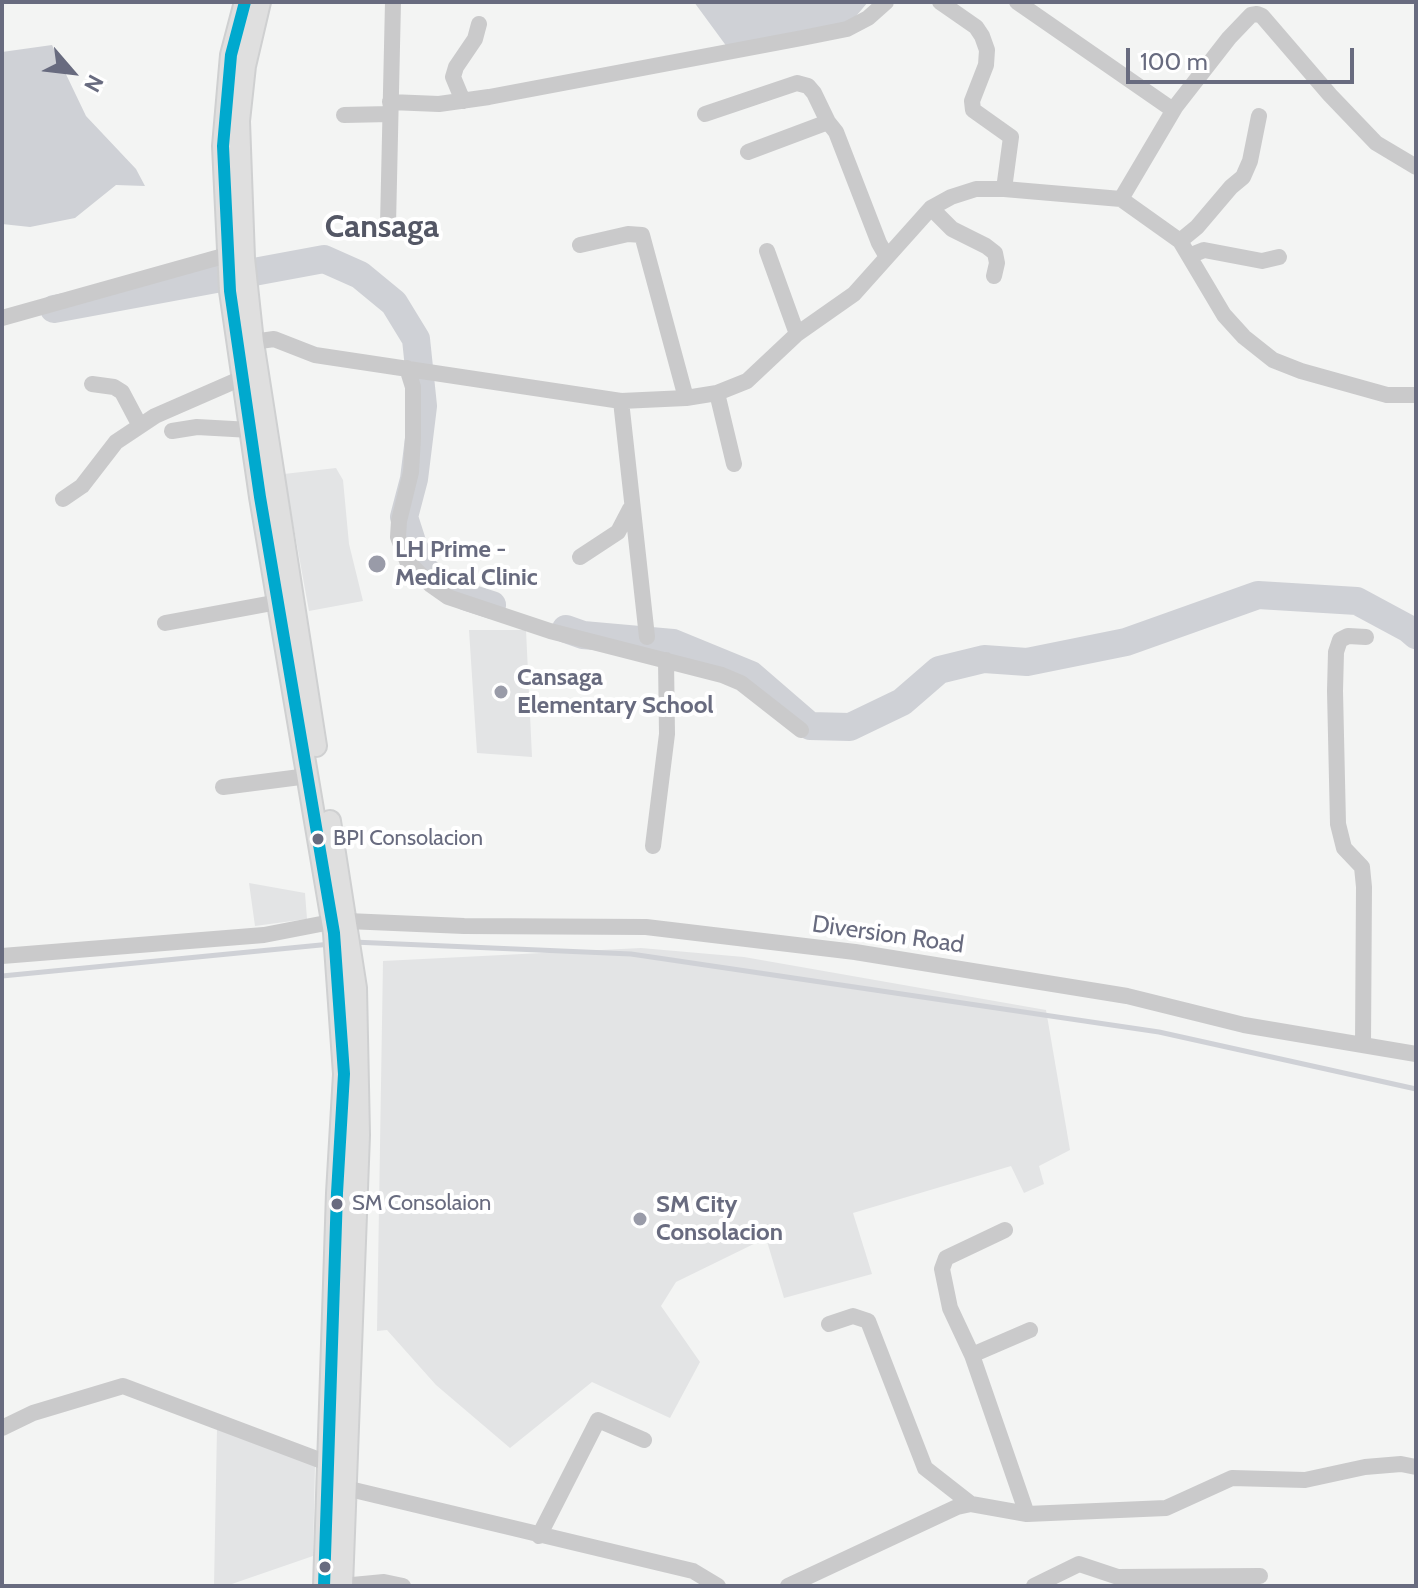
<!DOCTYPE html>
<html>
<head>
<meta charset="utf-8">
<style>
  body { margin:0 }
  #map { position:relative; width:1418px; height:1588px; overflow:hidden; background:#f3f4f3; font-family:Cabin,sans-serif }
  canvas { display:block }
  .frame { position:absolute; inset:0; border:4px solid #686b7f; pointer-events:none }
  .north { position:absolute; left:32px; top:32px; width:80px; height:80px; -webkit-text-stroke:6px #fff; paint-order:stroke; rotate:118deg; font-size:22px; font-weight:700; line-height:32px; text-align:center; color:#686b7f }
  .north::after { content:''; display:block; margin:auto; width:28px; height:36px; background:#686b7f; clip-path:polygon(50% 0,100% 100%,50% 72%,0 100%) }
  .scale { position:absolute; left:1126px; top:48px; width:228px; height:36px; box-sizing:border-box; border:4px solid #686b7f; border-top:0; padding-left:10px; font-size:24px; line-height:28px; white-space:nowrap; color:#686b7f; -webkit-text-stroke:6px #fff; paint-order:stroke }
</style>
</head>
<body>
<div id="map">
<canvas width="1418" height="1588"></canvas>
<div class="frame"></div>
<div class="north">N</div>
<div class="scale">100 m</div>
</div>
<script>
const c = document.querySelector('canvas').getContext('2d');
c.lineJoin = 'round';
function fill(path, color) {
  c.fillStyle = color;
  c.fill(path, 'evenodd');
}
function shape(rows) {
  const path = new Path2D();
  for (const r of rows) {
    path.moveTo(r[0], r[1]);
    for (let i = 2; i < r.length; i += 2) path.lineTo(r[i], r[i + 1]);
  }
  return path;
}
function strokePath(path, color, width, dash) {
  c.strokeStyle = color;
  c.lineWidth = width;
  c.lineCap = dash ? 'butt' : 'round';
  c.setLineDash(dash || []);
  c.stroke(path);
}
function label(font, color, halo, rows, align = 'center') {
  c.font = font + ' Cabin,sans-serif';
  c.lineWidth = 8;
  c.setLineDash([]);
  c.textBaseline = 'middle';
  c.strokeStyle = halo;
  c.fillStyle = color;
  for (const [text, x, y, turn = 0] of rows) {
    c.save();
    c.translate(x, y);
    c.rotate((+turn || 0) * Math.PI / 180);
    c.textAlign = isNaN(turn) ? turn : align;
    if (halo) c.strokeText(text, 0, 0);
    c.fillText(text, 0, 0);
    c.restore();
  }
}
const built = shape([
  [336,468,343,480,349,544,363,601,309,611,284,474],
  [469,630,526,630,532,757,477,753],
  [249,883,305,893,307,919,255,926],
  [641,948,744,957,1046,1010,1070,1150,1039,1166,1044,1184,1024,1193,1011,1166,853,1213,872,1274,784,1298,766,1238,676,1282,661,1306,700,1362,670,1418,592,1382,510,1448,436,1385,387,1330,377,1331,383,961],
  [217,1428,315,1466,313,1556,226,1586,214,1586]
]);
const water = shape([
  [694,2,868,2,846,28,730,51],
  [52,45,86,116,136,169,145,186,116,185,75,218,30,227,2,224,2,52]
]);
const stream = shape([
  [353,942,631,954,1159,1032,1416,1089],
  [2,976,331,944]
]);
const river = shape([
  [54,309,324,259,360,275,394,303,416,339,423,406,414,479,404,517,413,545,426,572,467,597,492,605],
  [566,629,583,635,673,643,751,675,810,726,850,727,902,702,939,670,984,659,1027,662,1126,642,1258,595,1357,601,1409,629,1416,635]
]);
const minor = shape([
  [940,2,976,27,982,36,987,50,986,65,972,101,973,110,1011,137,1004,189],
  [1017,2,1173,110],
  [463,101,453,77,456,67,475,39,479,24],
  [390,102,439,104,489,97,802,38,847,29,868,18,886,2],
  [705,114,797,83,808,86,814,93,828,122],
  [344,115,390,114],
  [748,152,828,122,836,132,879,243,887,257],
  [1121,199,1176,106,1229,38,1251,15,1257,14,1262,16,1330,95,1376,143,1416,167],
  [931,208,952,229,986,246,995,253,997,263,994,276],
  [388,225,393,2],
  [1180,241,1197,227,1231,187,1243,177,1250,161,1259,116],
  [580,245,628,234,642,235,686,398],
  [767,251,797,334],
  [1189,256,1204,250,1262,261,1279,257],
  [2,318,227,255],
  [253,342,274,339,315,355,621,401,686,398,717,393,747,381,797,334,854,294,931,208,951,197,976,189,1004,189,1121,199,1180,241,1224,315,1244,337,1273,360,1301,371,1387,395,1416,395],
  [407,368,413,387,413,438,411,472,399,521,398,537,407,561,431,585,448,597,550,631,722,675,741,683,801,730],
  [92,384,114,387,122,392,140,426],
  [717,393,734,464],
  [621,401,647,637],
  [172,431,197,427,251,430],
  [63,499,82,486,116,442,155,416,242,378],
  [580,557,618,532,630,509],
  [165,623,278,602],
  [223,787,308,776],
  [653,846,667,734,666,660],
  [347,921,464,926,646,927,855,952,1127,996,1244,1025,1416,1054],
  [2,956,264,935,331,922],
  [1363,1044,1364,887,1362,867,1344,848,1338,824,1335,691,1336,652,1340,640,1348,636,1366,637],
  [1005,1230,946,1258,942,1269,950,1308,972,1355,1027,1514,1166,1508,1232,1478,1305,1480,1365,1467,1401,1464,1416,1467],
  [829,1324,853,1316,868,1321,925,1468,971,1504],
  [972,1355,1030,1330],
  [2,1428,33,1413,123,1386,338,1467],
  [337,1486,693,1571,718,1586],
  [539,1536,598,1420,644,1440],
  [342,1586,384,1582,403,1586],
  [788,1586,957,1507,971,1504,1027,1514],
  [1034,1586,1079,1564,1118,1577,1260,1576]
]);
const major = shape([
  [245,2,231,55,223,146,230,291,260,497,334,933,344,1074,337,1193,324,1586],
  [260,2,245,66,239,121,244,258,253,342,316,746],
  [330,821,356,988,359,1135,342,1586]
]);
const bus1 = shape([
  [245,2,231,55,223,146,230,291,260,497,334,933,344,1074,337,1193,324,1586]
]);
const markers = [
  [377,564,10,"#999ba8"],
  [501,692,8,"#999ba8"],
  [318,839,7,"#686b7f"],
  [337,1204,7,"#686b7f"],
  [640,1219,8,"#999ba8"],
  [325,1567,7,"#686b7f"]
];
const busNames = [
  ["BPI Consolacion",333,839],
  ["SM Consolaion",352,1204]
];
const poiNames = [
  ["LH Prime -",395,550],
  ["Medical Clinic",395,578],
  ["Cansaga",517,678],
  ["Elementary School",517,706],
  ["SM City",656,1205],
  ["Consolacion",656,1233]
];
const streetNames = [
  ["Diversion Road",888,935,8]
];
const districtNames = [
  ["Cansaga",382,228]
];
fill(built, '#e3e4e5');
fill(water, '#cfd1d6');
strokePath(stream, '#cfd1d6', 5);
strokePath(river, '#cfd1d6', 28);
strokePath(major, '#cfd0d1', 24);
strokePath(minor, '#cacacb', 16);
strokePath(major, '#dfdfdf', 20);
strokePath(bus1, '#00a9ce', 12);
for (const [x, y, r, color] of markers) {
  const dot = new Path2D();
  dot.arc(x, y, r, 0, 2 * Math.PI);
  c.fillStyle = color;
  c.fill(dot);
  strokePath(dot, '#fff', 3);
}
label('22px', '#686b7f', '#fff', busNames, 'left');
label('bold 24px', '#686b7f', '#fff', poiNames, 'left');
label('24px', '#686b7f', '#fff', streetNames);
label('bold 32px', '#545765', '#fff', districtNames);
</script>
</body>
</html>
